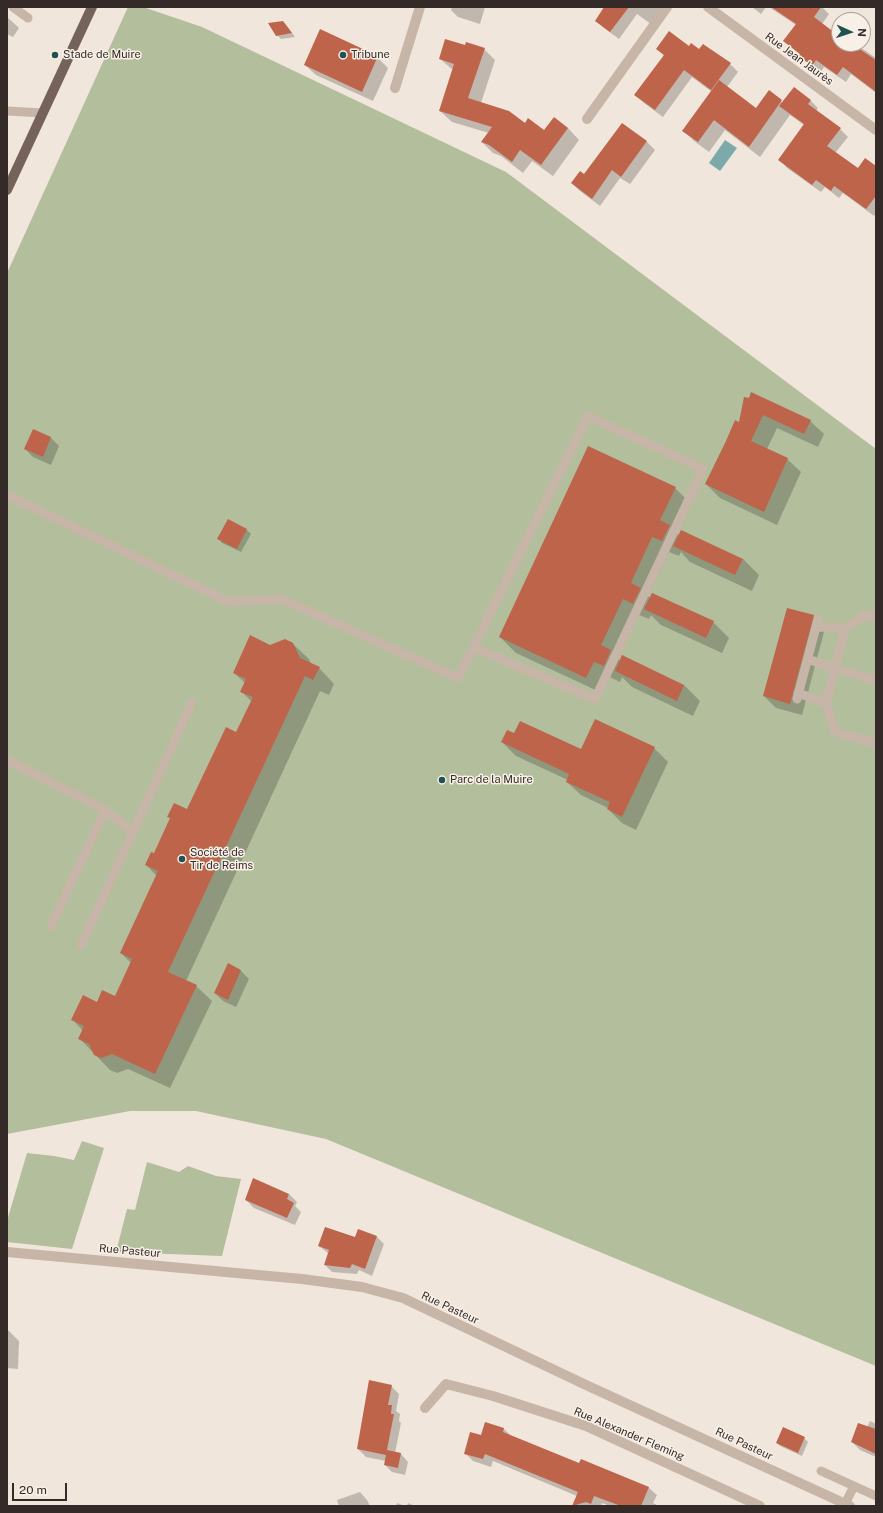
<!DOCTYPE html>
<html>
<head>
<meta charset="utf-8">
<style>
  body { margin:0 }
  #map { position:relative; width:883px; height:1513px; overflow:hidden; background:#f0e6db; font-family:"Public Sans",sans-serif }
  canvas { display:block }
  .frame { position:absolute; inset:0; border:8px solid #342b28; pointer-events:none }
  .north { position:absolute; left:831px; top:12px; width:40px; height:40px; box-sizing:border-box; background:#f8f0e7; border:1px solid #aaa19b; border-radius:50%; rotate:93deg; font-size:11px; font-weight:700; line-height:16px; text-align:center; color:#342b28 }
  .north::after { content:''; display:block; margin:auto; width:14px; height:18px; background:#205153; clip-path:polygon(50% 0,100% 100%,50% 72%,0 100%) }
  .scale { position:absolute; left:12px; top:1483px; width:55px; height:18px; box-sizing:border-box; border:2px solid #342b28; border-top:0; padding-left:5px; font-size:12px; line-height:14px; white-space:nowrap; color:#342b28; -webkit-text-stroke:3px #f8f0e7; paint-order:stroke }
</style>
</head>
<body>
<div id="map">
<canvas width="883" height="1513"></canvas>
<div class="frame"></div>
<div class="north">N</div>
<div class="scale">20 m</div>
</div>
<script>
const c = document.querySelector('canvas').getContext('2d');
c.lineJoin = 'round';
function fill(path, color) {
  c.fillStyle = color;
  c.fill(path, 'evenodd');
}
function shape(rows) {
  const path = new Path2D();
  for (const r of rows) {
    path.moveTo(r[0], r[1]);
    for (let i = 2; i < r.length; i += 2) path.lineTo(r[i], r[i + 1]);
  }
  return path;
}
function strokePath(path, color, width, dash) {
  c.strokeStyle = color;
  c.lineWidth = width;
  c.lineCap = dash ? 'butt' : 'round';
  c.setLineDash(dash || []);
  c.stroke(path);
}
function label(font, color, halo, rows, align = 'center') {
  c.font = font + ' "Public Sans",sans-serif';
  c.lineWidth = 3;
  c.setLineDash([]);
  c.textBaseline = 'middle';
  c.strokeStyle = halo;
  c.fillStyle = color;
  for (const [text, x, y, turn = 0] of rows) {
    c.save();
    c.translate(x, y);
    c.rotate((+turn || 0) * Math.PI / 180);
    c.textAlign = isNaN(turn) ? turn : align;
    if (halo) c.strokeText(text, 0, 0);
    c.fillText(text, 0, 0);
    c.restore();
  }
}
const green = shape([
  [128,7,143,7,202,27,506,172,876,449,876,1366,326,1139,196,1111,130,1111,7,1134,7,273],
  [82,1141,104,1148,72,1249,7,1242,7,1221,27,1153,54,1156,74,1160],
  [147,1162,179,1172,188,1166,216,1176,241,1179,222,1256,116,1252,127,1209,135,1210]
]);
const water = shape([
  [725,140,737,148,720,171,709,163]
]);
const shadow = shape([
  [452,7,485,7,480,24,458,17,451,10],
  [605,7,663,7,655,27,637,14,619,39,604,28,596,21],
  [752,7,766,7,761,14],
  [769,7,822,7,829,14,822,24,839,37,839,44,849,44,855,48,857,45,876,58,876,93,851,74,846,82,824,67,820,73,808,64,801,55,784,41,796,25],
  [7,17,19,28,13,37,7,34],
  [283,22,287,26,295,37,281,39,277,35],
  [465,46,484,49,495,60,481,103,525,124,545,131,554,119,568,128,579,140,553,176,532,161,523,173,501,156,493,153,482,142,489,133,452,122,440,111,453,70,440,59],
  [689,47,730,64,738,72,727,87,756,109,769,92,783,103,794,88,811,101,818,108,816,111,840,129,848,137,835,153,858,169,876,167,876,214,874,216,843,193,839,198,825,187,821,192,787,168,780,160,804,125,790,115,760,157,725,130,709,152,694,141,684,131,712,92,692,77,663,117,644,103,636,95,664,56,658,49],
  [377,57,388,68,373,101,316,75,305,65],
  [623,124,647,142,655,150,630,184,620,178,600,206,580,191,572,183,585,175],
  [745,398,810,421,824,434,818,447,777,428,767,449,787,459,801,472,777,525,720,498,706,484,740,423],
  [33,430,51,438,59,446,51,465,33,457,25,449],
  [675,488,691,504,677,533,679,536,743,559,759,575,752,591,690,562,681,552,679,556,669,552,648,596,650,598,713,622,729,638,722,653,661,625,651,615,649,619,639,615,618,659,621,661,623,657,684,685,700,701,693,716,632,687,622,677,620,682,610,677,602,693,516,653,500,637],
  [228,520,247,530,251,534,241,552,222,543,219,539],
  [813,616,825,628,802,715,776,708,764,696],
  [293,644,309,659,311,664,319,668,334,684,329,695,320,691,186,981,196,986,212,1001,170,1088,128,1069,117,1073,110,1070,80,1039,83,1031,73,1020,98,1003,116,997,131,963,121,953,157,876,146,865,188,811,237,733,252,702,241,691,245,683,234,673,270,646],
  [515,734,581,751,654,748,668,762,636,830,622,823,608,809,608,808,581,795,567,782,568,780,516,756,502,742],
  [228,965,241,971,249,979,236,1007,223,1001,215,993],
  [289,1194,297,1202,295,1206,301,1212,295,1225,254,1208,246,1200],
  [359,1230,377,1237,384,1244,372,1276,359,1270,357,1274,332,1272,325,1265,329,1254,319,1246,356,1238],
  [7,1329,19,1341,18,1369,7,1368],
  [391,1386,399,1394,396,1411,400,1414,399,1421,401,1423,395,1453,401,1454,408,1462,405,1475,392,1472,385,1465,386,1461,366,1457,358,1449],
  [870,1421,876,1424,876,1457,860,1450,852,1442,867,1427],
  [503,1428,511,1436,580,1464,649,1488,657,1495,653,1503,659,1506,610,1506,602,1503,601,1506,573,1506,577,1496,493,1461,491,1467,473,1461,465,1453,482,1436],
  [804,1438,808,1442,802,1456,780,1446,777,1443],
  [360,1492,367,1500,370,1506,339,1506,337,1500],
  [397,1503,405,1506,396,1506],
  [408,1503,415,1506,407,1506]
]);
const building = shape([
  [604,7,629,7,610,32,595,21],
  [771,7,821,7,814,17,839,36,839,44,850,44,854,47,855,46,876,60,876,92,843,67,837,75,816,60,812,66,799,56,800,54,783,41,796,24],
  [283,21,292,33,276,36,268,23],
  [320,29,378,56,362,92,304,65],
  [669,31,689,46,691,43,699,49,703,44,731,63,711,90,684,70,655,110,634,95,664,55,656,49],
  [445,39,465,45,466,42,485,48,468,98,509,111,525,123,528,118,544,130,554,117,568,128,541,165,520,150,512,162,489,145,481,142,492,127,439,111,454,64,439,59],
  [719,80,756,108,769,90,782,100,749,147,714,120,698,142,682,131],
  [794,87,811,100,808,104,841,128,827,146,858,168,865,158,876,166,876,196,866,209,834,186,831,191,816,180,812,185,778,160,804,124,779,106],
  [622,123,647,141,621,177,612,170,592,199,571,183,580,171,584,174],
  [751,392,811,420,804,434,763,415,751,441,788,458,764,512,705,484,726,441,735,420,739,422,744,397,749,398],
  [33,429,51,437,43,457,24,449],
  [588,446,676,487,660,520,670,525,662,541,652,537,631,583,641,588,633,604,623,599,601,645,611,650,604,666,594,662,586,678,499,637],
  [228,519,247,529,237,549,217,539],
  [681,530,743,559,735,575,673,546],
  [652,593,714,621,706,638,644,609],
  [787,608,814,615,790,704,763,696],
  [250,635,270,645,285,639,293,643,300,658,320,667,313,680,305,676,168,972,197,985,155,1074,112,1054,101,1058,94,1055,89,1044,78,1039,84,1026,71,1020,83,995,97,1002,102,990,115,996,132,959,120,953,158,871,145,865,151,852,154,853,170,818,167,817,174,803,187,809,226,727,236,732,253,697,240,692,246,679,233,673],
  [622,655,684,685,677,701,615,671],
  [595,719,655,747,622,817,607,809,610,802,566,782,569,774,501,742,507,730,514,733,520,721,581,749],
  [228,963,241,970,228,1000,214,993],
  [253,1178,289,1194,287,1199,294,1203,287,1218,245,1200],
  [325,1227,355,1237,358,1229,377,1236,365,1269,352,1264,350,1268,324,1265,329,1250,318,1246],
  [369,1380,392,1385,388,1405,392,1405,391,1414,394,1414,386,1455,357,1449],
  [485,1422,504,1428,503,1432,579,1463,581,1459,649,1487,641,1506,621,1506,594,1496,591,1504,586,1502,572,1506,578,1492,485,1454,483,1459,464,1454,470,1432,481,1435],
  [858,1423,876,1429,876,1454,851,1442],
  [783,1427,805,1437,798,1453,776,1443],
  [387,1450,401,1453,398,1468,384,1465]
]);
const service = shape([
  [13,7,28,18],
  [7,111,43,113],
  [7,495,229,602,281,599,458,678,588,416,703,469,595,699,473,647],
  [816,627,845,628],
  [808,659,835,669,876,680],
  [798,693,826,703],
  [797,699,818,619],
  [875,743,835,732,826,703,845,628,865,615,876,617],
  [7,760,105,810,51,926],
  [133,832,192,702],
  [81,945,133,832,105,810],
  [821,1471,876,1496],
  [845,1504,854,1486]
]);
const minor = shape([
  [708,7,876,130],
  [395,88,420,7],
  [587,119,667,7],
  [7,1252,302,1279,362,1287,403,1298,586,1385,850,1506],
  [425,1408,446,1384,493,1396,586,1426,760,1506]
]);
const primary = shape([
  [7,190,92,7]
]);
const markers = [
  [55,55,4,"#205153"],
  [343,55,4,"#205153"],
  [442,780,4,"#205153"],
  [182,859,4,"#205153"]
];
const poiNames = [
  ["Stade de Muire",63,55],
  ["Tribune",351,55],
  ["Parc de la Muire",450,780],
  ["Société de",190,853],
  ["Tir de Reims",190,866]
];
const streetNames = [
  ["Rue Jean Jaurès",799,59,36],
  ["Rue Pasteur",130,1251,5],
  ["Rue Pasteur",450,1308,25],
  ["Rue Alexander Fleming",629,1434,23],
  ["Rue Pasteur",744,1444,25]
];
fill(green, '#b3be9c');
fill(water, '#7caaab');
fill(shadow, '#0003');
fill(building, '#be644b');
strokePath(service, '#c7b5a8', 9);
strokePath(minor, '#c7b5a8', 10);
strokePath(primary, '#75625a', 10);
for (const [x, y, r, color] of markers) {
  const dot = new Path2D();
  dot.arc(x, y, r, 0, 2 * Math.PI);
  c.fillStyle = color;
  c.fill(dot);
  strokePath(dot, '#f8f0e7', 1.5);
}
label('11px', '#342b28', '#f8f0e7', poiNames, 'left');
label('11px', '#342b28', '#f8f0e7', streetNames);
</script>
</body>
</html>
